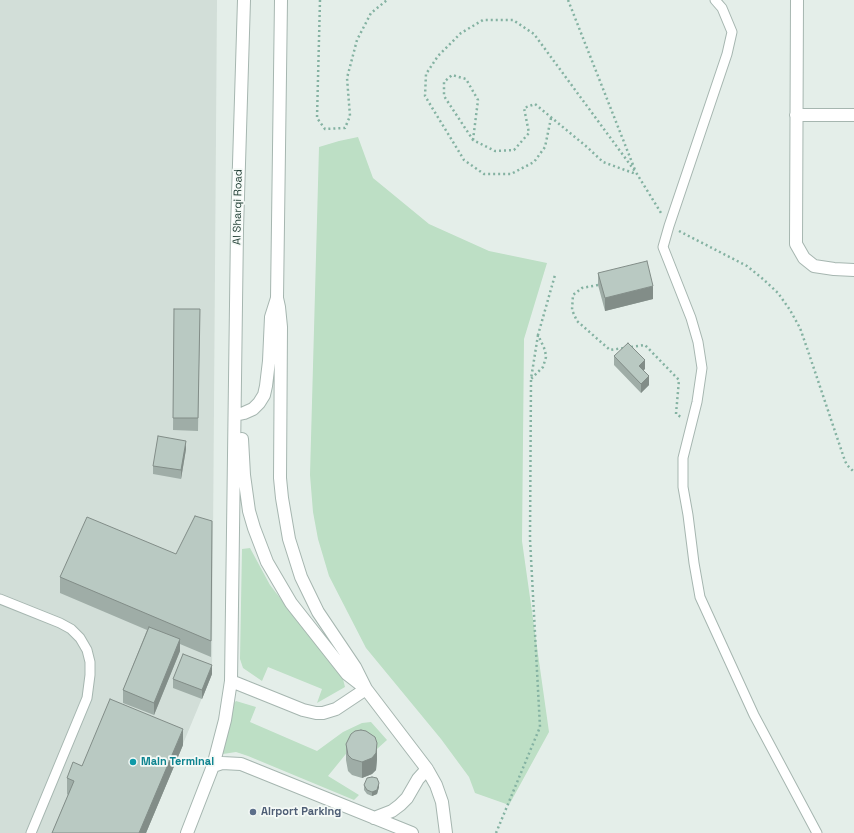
<!DOCTYPE html>
<html>
<head>
<meta charset="utf-8">
<style>
  body { margin:0 }
  canvas { display:block; background:#e4eee9 }
</style>
</head>
<body>
<canvas width="854" height="833"></canvas>
<script>
const c = document.querySelector('canvas').getContext('2d');
c.lineJoin = 'round';
function fill(path, color) {
  c.fillStyle = color;
  c.fill(path, 'evenodd');
}
function shape(rows) {
  const path = new Path2D();
  for (const r of rows) {
    path.moveTo(r[0], r[1]);
    for (let i = 2; i < r.length; i += 2) path.lineTo(r[i], r[i + 1]);
  }
  return path;
}
function strokePath(path, color, width, dash) {
  c.strokeStyle = color;
  c.lineWidth = width;
  c.lineCap = dash ? 'butt' : 'round';
  c.setLineDash(dash || []);
  c.stroke(path);
}
function label(font, color, halo, rows, align = 'center') {
  c.font = font + ' "Space Grotesk",sans-serif';
  c.lineWidth = 3.5;
  c.setLineDash([]);
  c.textBaseline = 'middle';
  c.strokeStyle = halo;
  c.fillStyle = color;
  for (const [text, x, y, turn = 0] of rows) {
    c.save();
    c.translate(x, y);
    c.rotate((+turn || 0) * Math.PI / 180);
    c.textAlign = isNaN(turn) ? turn : align;
    if (halo) c.strokeText(text, 0, 0);
    c.fillText(text, 0, 0);
    c.restore();
  }
}
const built = shape([
  [0,0,217,0,212,674,146,833,0,833]
]);
const green = shape([
  [358,137,373,178,429,224,489,251,547,263,524,339,522,541,549,732,509,805,475,793,469,777,441,739,366,648,329,576,318,539,313,512,310,475,319,147,339,141],
  [250,548,270,585,343,679,345,687,317,703,322,689,268,667,262,681,243,668,240,659,242,549],
  [236,701,256,707,250,722,317,751,343,732,362,723,371,722,387,740,377,749,354,744,328,776,359,795,354,800,248,756,236,752,223,754,220,747,231,706]
]);
const path = shape([
  [320,0,317,118,325,129,345,128,350,116,347,78,357,40,371,13,387,0],
  [568,0,635,170],
  [551,118,545,147,534,162,511,174,484,174,464,160,425,96,426,74,438,56,461,33,483,20,513,20,534,34,637,174,661,213],
  [473,140,478,100,466,79,452,75,444,82,444,96,473,140,495,151,514,150,529,133,524,108,535,104,587,147,603,162,636,174],
  [679,231,747,266,763,279,778,293,790,310,800,328,807,348,845,461,847,465,854,472],
  [598,285,582,288,573,295,572,310,577,321,610,350,645,345,679,380,676,414,681,417],
  [538,335,531,379,543,367,546,357,545,350,538,335,555,275],
  [496,833,540,727,530,539,531,379]
]);
const lane = shape([
  [715,0,722,8,732,32,727,54,669,226,663,247,691,318,698,342,702,368,697,402,683,458,683,487,688,515,694,563,700,597,754,715,817,833],
  [0,599,60,623,71,629,80,638,87,650,90,662,90,675,87,698,31,833]
]);
const street = shape([
  [281,0,277,298,279,307,281,327,280,478,282,498,289,539,301,577,318,612,355,667,366,689,427,769,436,785,442,802,446,833],
  [797,0,796,244,804,258,814,266,834,269,854,270],
  [796,115,854,115],
  [235,415,244,413,253,409,259,403,264,395,266,386,269,361,271,317,277,298],
  [242,439,244,475,249,511,254,528,267,562,291,603,347,674,365,688],
  [231,681,303,710,316,713,323,713,336,709,366,689],
  [213,766,222,763,241,764,412,833],
  [374,818,392,811,400,805,407,798,418,779,427,769],
  [187,833,213,766,225,720,231,681,237,229,244,0]
]);
const wall = shape([
  [598,273,653,299,605,311,598,285],
  [174,309,200,309,198,431,173,430],
  [614,356,645,369,643,370,649,385,641,393,614,365],
  [186,449,181,479,153,474,153,466],
  [212,521,211,657,180,644,180,651,154,715,123,703,123,690,147,630,60,593,60,577,176,554],
  [212,674,202,699,173,688,173,679],
  [346,744,377,759,376,770,372,774,362,778,352,775,348,771,346,760],
  [183,745,146,833,52,833,68,795,67,794,67,778,82,766],
  [364,785,379,787,377,794,372,796,367,794,364,790]
]);
const shadedWall = shape([
  [653,286,653,299,605,311,605,298],
  [645,360,645,369,639,374,639,366],
  [649,376,649,385,641,393,641,384],
  [186,441,186,449,181,479,181,470],
  [180,639,180,651,154,715,154,703],
  [212,665,212,674,202,699,202,690],
  [183,729,183,745,146,833,139,833],
  [377,743,377,759,376,770,372,774,362,778,362,762],
  [379,783,379,787,377,794,372,796,372,792]
]);
const building = shape([
  [647,261,653,286,605,298,598,273,647,261],
  [174,309,200,309,198,418,173,418,174,309],
  [628,343,645,360,639,366,649,376,641,384,614,356,628,343],
  [158,436,186,441,181,470,153,466,158,436],
  [195,516,212,521,211,641,60,577,87,517,176,554,195,516],
  [149,627,180,639,154,703,123,690,149,627],
  [183,654,212,665,202,690,173,679,183,654],
  [110,699,183,729,139,833,52,833,74,781,67,778,73,762,82,766,110,699],
  [361,730,366,731,375,737,377,743,376,753,372,758,362,762,352,759,348,755,346,744,351,734,355,731,361,730],
  [372,777,377,778,379,783,377,790,372,792,367,790,364,785,367,778,372,777]
]);
const markers = [
  [133,762,4,"#0f9aa8"],
  [253,812,4,"#5c6f8a"]
];
const streetNames = [
  ["Al Sharqi Road",238,207,-89]
];
const cultureNames = [
  ["Main Terminal",141,762]
];
const serviceNames = [
  ["Airport Parking",261,812]
];
fill(built, '#d2ded8');
fill(green, '#bddfc5');
strokePath(lane, '#a6b6b0', 11);
strokePath(street, '#a6b6b0', 14);
strokePath(path, '#84b2a2', 2.5, [2, 3]);
strokePath(lane, '#fff', 9);
strokePath(street, '#fff', 12);
fill(wall, '#9fada7');
fill(shadedWall, '#828d88');
fill(building, '#b9c9c2');
strokePath(building, '#828d88', 1);
for (const [x, y, r, color] of markers) {
  const dot = new Path2D();
  dot.arc(x, y, r, 0, 2 * Math.PI);
  c.fillStyle = color;
  c.fill(dot);
  strokePath(dot, '#f5faf7', 1.5);
}
label('11px', '#234037', '#f5faf7', streetNames);
label('bold 11px', '#0d838f', '#f5faf7', cultureNames, 'left');
label('bold 11px', '#4e5e75', '#f5faf7', serviceNames, 'left');
</script>
</body>
</html>
